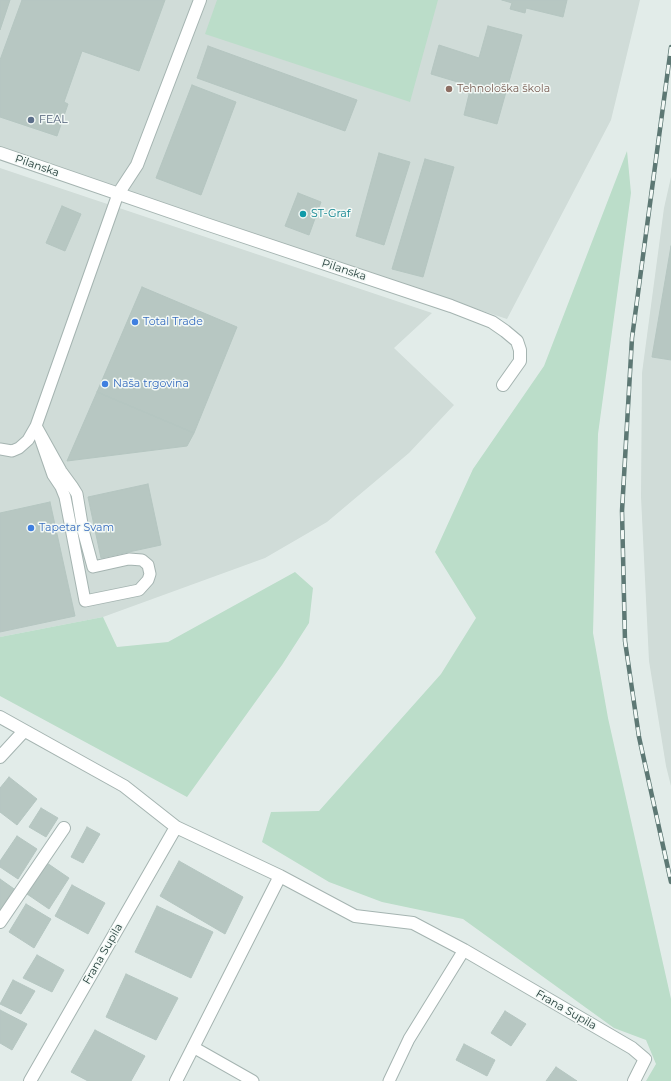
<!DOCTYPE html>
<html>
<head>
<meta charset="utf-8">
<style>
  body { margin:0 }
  canvas { display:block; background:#e2ece9 }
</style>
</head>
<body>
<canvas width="671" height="1081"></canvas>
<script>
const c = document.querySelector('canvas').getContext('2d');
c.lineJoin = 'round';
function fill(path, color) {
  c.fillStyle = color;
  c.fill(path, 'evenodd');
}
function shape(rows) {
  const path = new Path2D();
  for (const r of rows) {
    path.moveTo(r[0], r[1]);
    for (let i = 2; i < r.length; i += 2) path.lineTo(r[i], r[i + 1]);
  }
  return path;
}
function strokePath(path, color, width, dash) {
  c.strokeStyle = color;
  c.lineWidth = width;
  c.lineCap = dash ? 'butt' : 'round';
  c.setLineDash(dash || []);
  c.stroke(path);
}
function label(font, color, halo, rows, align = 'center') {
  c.font = font + ' Montserrat,sans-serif';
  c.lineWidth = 3;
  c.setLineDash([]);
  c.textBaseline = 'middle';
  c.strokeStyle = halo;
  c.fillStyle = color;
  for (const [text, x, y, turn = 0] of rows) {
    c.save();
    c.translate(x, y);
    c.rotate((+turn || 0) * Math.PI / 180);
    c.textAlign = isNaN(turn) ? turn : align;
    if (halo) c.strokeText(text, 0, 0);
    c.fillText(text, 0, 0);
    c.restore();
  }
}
const built = shape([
  [0,0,640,0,611,120,507,319,191,214,0,147],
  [0,168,432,313,394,348,454,405,409,453,327,522,265,558,103,617,0,637],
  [671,177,671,786,666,766,649,661,641,497,642,373,664,208]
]);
const green = shape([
  [217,0,438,0,410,102,205,34],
  [627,151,631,193,598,434,593,633,608,718,671,999,671,1081,646,1081,656,1064,646,1040,614,1028,463,919,382,902,329,882,262,842,271,812,319,811,441,674,476,618,435,552,473,469,544,366],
  [295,572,313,588,309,623,282,665,187,797,0,696,0,637,103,617,117,647,168,642]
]);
const building = shape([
  [0,0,10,0,0,30,0,0],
  [22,0,165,0,139,71,82,51,64,102,68,104,57,136,0,117,0,60,22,0],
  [502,0,567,0,563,17,526,8,525,13,510,9,512,3,502,0],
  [488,26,522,35,497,124,464,115,471,86,431,74,439,45,479,58,488,26],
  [208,46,357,100,345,131,197,78,208,46],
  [192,85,236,102,201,195,156,178,192,85],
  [379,153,410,162,384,245,356,236,379,153],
  [425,159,454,167,423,277,392,269,425,159],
  [298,193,321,202,309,235,285,226,298,193],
  [62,206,81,214,65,251,46,243,62,206],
  [671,246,671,360,652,357,671,246],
  [142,287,237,327,194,433,97,392,142,287],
  [97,392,194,433,187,446,67,461,97,392],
  [148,484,161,545,101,558,88,497,148,484],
  [50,502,75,616,0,632,0,513,50,502],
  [9,777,37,799,17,825,0,812,0,788,9,777],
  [41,808,58,818,46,837,29,827,41,808],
  [87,827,100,834,83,863,71,857,87,827],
  [17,836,37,849,18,879,0,867,0,861,17,836],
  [179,861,243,897,225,934,160,896,179,861],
  [47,863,69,878,49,909,27,894,47,863],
  [0,879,17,891,0,914,0,879],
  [72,885,105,903,88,934,55,916,72,885],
  [26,904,51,919,34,948,9,932,26,904],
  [157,906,213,932,191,978,135,952,157,906],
  [37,955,64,970,52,992,23,978,37,955],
  [126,974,178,998,156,1040,106,1017,126,974],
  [13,980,35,991,21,1014,0,1004,13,980],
  [0,1010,27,1024,12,1050,0,1043,0,1010],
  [505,1011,526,1024,511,1046,491,1033,505,1011],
  [95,1030,145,1056,131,1081,88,1081,71,1072,95,1030],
  [464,1044,495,1060,487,1076,456,1060,464,1044],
  [556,1067,577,1081,546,1081,556,1067]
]);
const lane = shape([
  [36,426,61,471,72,486,77,494,83,530,93,567,129,559,142,560,148,565,150,574,148,580,139,590,85,601,65,497,61,487,53,475,36,426],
  [0,449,12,451,19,448,28,440,36,426,118,194],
  [193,1047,253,1081],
  [389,1081,409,1039,464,950]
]);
const street = shape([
  [0,153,206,224,451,306,492,322,505,331,517,341,520,350,520,361,503,385],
  [118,194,137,165,200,0],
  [0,717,124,786,176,827],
  [0,757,24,731],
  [280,876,355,916,413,923,464,950,632,1048,645,1059,634,1081],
  [0,922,64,828],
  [30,1081,176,827,280,876,176,1081]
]);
const rail = shape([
  [671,47,632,338,622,511,625,641,639,737,671,882]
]);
const markers = [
  [449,89,4,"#8d6e63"],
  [31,120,4,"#5c6f8a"],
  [303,214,4,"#0f9aa8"],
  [135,322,4,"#3f7fe0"],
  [105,384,4,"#3f7fe0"],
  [31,528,4,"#3f7fe0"]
];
const educationNames = [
  ["Tehnološka škola",457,89]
];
const serviceNames = [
  ["FEAL",39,120]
];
const streetNames = [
  ["Pilanska",37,166,19],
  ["Pilanska",344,270,18],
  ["Frana Supila",103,954,-60],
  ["Frana Supila",566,1010,30]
];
const cultureNames = [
  ["ST-Graf",311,214]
];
const shopNames = [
  ["Total Trade",143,322],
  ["Naša trgovina",113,384],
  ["Tapetar Svam",39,528]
];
fill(built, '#d0dcd8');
fill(green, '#bbddc9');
fill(building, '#b7c7c2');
strokePath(building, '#b5c6c1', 1);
strokePath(lane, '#a5b4b1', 13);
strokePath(street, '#a5b4b1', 14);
strokePath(lane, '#fff', 11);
strokePath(street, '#fff', 12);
strokePath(rail, '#5d7874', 4.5);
strokePath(rail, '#f3f9f6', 3, [9]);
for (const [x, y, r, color] of markers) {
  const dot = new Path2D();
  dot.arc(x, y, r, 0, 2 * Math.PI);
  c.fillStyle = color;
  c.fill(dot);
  strokePath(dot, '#f3f9f6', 1.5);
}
label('11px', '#785e54', '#f3f9f6', educationNames, 'left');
label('11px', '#4e5e75', '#f3f9f6', serviceNames, 'left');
label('11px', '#223d39', '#f3f9f6', streetNames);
label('11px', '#0d838f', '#f3f9f6', cultureNames, 'left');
label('11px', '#366cbe', '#f3f9f6', shopNames, 'left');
</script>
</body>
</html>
